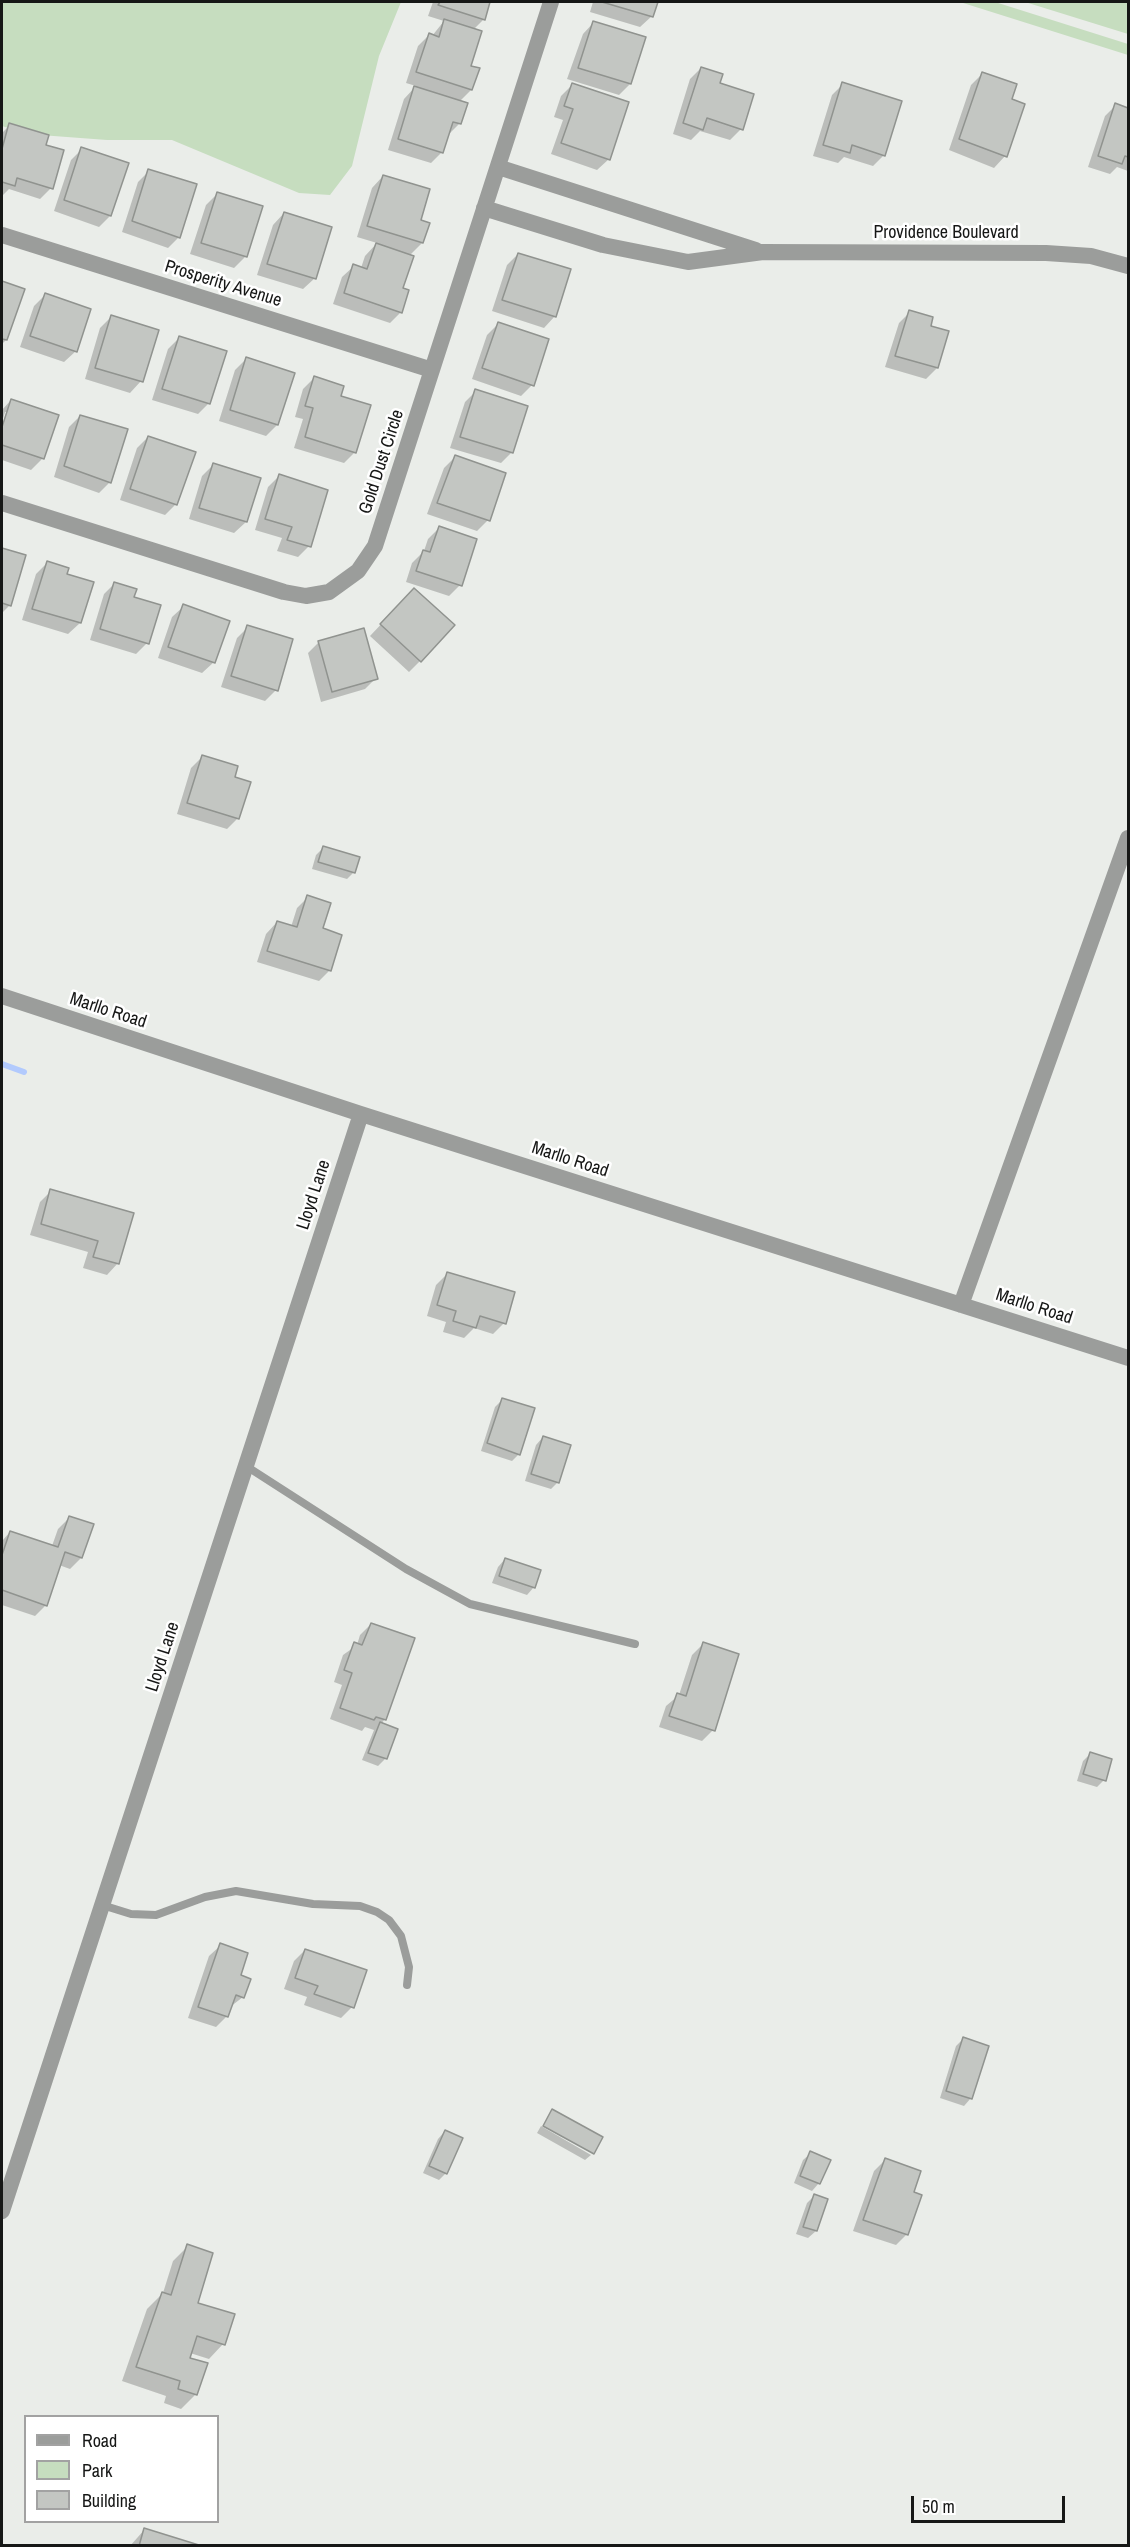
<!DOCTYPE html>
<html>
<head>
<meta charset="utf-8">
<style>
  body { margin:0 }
  #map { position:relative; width:1130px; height:2547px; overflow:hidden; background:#eaede9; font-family:"Archivo Narrow",sans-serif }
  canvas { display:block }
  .frame { position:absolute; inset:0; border:3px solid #161716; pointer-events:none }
  .legend { position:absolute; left:24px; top:2415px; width:195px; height:108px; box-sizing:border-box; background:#fff; border:2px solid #a2a2a2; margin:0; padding:8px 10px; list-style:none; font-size:18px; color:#161716 }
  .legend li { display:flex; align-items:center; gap:12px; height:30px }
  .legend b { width:30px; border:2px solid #a2a2a2 }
  .scale { position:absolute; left:911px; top:2496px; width:154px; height:27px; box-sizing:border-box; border:3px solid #161716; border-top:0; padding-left:8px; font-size:18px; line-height:21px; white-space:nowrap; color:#161716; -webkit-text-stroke:4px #fff; paint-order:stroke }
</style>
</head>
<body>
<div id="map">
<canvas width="1130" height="2547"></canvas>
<div class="frame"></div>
<ul class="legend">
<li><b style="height:8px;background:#9b9d9b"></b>Road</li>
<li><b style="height:16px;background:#c6ddbf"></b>Park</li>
<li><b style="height:16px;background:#c3c6c2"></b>Building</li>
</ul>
<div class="scale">50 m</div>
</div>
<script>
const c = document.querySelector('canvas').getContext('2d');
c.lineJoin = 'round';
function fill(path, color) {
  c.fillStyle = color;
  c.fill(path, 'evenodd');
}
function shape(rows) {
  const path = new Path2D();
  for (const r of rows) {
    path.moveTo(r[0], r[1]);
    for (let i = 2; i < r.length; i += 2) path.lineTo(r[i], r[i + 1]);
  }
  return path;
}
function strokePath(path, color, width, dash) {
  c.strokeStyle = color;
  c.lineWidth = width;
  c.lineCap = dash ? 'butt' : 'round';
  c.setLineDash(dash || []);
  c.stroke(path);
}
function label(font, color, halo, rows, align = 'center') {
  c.font = font + ' "Archivo Narrow",sans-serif';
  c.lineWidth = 5;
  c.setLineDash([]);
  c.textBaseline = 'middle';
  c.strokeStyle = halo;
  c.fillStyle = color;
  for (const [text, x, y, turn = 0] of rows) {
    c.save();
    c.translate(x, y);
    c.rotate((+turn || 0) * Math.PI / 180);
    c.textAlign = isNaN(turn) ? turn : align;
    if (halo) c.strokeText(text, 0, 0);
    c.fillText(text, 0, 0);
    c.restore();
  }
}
const green = shape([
  [2,2,401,2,379,56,352,166,330,195,299,193,172,140,107,140,27,134,2,126],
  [960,2,995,2,1128,44,1128,55],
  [1025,2,1128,2,1128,34]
]);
const shadow = shape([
  [433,2,489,2,484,19,473,30,469,67,471,90,459,102,460,123,449,134,442,152,431,163,388,150,404,99,416,86,406,83,418,46,429,35,432,36,444,21,428,16],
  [593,2,656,2,652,16,640,27,590,12],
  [594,22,644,38,630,84,619,95,567,79,583,34],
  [701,68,718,84,741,129,730,140,700,131,691,140,673,134,690,79],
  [982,74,1010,100,1023,104,1005,156,994,168,949,150,971,85],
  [843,84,884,155,873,166,844,157,838,163,813,156,832,95],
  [572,85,609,159,597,170,551,154,563,120,554,117,561,96],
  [1116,105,1128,109,1128,171,1117,167,1110,174,1088,167,1105,116],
  [10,125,44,146,51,188,40,199,9,189,2,196,2,133],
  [82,149,127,164,110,216,99,227,54,211,71,160],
  [149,171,179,237,168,248,122,232,138,182],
  [383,176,419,221,422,243,409,256,401,289,401,312,390,323,333,304,342,277,354,266,361,268,365,256,377,243,357,237,372,188],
  [217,194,245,257,234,268,190,254,206,205],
  [284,213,315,278,303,289,257,275,273,225],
  [518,254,555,316,544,328,492,311,507,265],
  [2,282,23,290,6,340,2,344],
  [45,295,76,351,64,362,20,347,34,306],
  [910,312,929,327,947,332,937,368,926,379,885,367,899,323],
  [111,317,141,381,130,393,85,379,100,328],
  [498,324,532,385,521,396,472,379,487,335],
  [179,338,209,403,198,414,152,400,168,349],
  [246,359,277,425,266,436,219,421,235,370],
  [314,378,339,397,355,452,344,463,294,448,303,419,295,417,303,389],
  [476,391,512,452,501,463,450,448,465,402],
  [11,400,57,416,42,459,31,470,2,460,2,431,8,412,5,412,2,422,2,410],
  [80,416,110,482,99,493,54,477,69,427],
  [148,437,176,504,165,515,120,500,137,448],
  [455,457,488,520,477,531,427,514,444,468],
  [213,465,259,479,246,522,234,533,189,519,202,476],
  [279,476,309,546,298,557,277,551,282,538,255,530,268,487],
  [439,528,460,585,449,596,406,582,412,563,424,551,428,539],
  [2,549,24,556,10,605,2,613],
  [47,563,65,575,92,583,80,623,68,634,22,620,36,574],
  [115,583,132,598,147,643,136,654,90,640,104,594],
  [403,601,420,661,409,672,370,636],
  [184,606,214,662,202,673,158,658,172,617],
  [248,627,276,690,265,701,221,687,237,638],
  [319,642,376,678,365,689,321,702,308,653],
  [202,757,233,778,238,818,227,829,177,814,191,768],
  [323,848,354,872,347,879,312,869,316,855],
  [308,897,321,929,330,970,319,981,257,962,266,934,277,922,291,927,297,908],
  [51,1191,132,1214,118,1263,107,1275,83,1268,88,1252,30,1235,40,1202],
  [447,1274,504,1323,493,1334,474,1328,464,1338,443,1332,446,1322,427,1316,436,1285],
  [503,1399,519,1454,512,1461,481,1451,495,1407],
  [543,1437,558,1482,551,1489,525,1481,536,1445],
  [69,1518,81,1558,70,1569,59,1565,46,1605,35,1616,2,1605,2,1541,10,1532,52,1546,58,1529],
  [505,1559,534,1587,527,1595,492,1583,498,1567],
  [371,1624,385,1719,381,1724,396,1730,385,1759,378,1766,362,1760,374,1730,365,1727,362,1731,330,1719,342,1685,334,1682,343,1655,357,1645,360,1635],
  [703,1644,713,1730,702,1741,659,1727,666,1706,679,1695,692,1655],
  [1090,1754,1104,1780,1097,1787,1077,1781,1083,1761],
  [221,1945,239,1976,243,1997,230,2007,227,2016,216,2027,188,2018,209,1956],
  [305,1950,352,2007,341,2018,304,2005,307,1997,284,1989,294,1961],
  [963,2039,971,2098,964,2106,940,2098,956,2046],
  [541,2126,591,2155,585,2160,537,2133],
  [445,2131,446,2173,439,2180,423,2173,438,2139],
  [811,2153,819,2183,812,2191,794,2183,803,2160],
  [885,2160,912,2193,907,2234,896,2245,853,2231,874,2171],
  [814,2196,826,2200,816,2231,808,2238,796,2234,807,2203],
  [188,2246,196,2304,223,2344,209,2359,190,2353,188,2358,196,2394,181,2409,164,2403,166,2396,122,2381,147,2309,163,2293,173,2261],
  [145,2529,197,2546,130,2546]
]);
const stream = shape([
  [2,1064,24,1072]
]);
const building = shape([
  [440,2,490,2,485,20,438,5,440,2],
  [602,2,658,2,653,17,602,2],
  [444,19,482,31,471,66,480,68,472,90,416,72,429,33,439,37,444,19],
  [593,21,646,37,631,84,578,68,593,21],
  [701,67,723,74,720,83,754,94,743,130,707,118,703,130,683,123,701,67],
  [982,72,1017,84,1012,99,1025,104,1007,157,959,139,982,72],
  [842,82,902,101,885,156,852,145,850,153,823,145,842,82],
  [572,83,629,102,610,160,561,143,573,109,564,106,572,83],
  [414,86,468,103,461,124,453,122,443,153,398,139,414,86],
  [1115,103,1128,108,1128,157,1125,156,1122,164,1098,156,1115,103],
  [9,123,49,135,46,145,64,150,53,189,17,178,15,186,2,182,2,149,9,123],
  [81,147,129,163,111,216,64,200,81,147],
  [148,169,197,184,180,238,132,221,148,169],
  [383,175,430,189,421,220,430,223,423,243,367,226,383,175],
  [217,192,263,206,247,257,201,243,217,192],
  [284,212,332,227,316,279,267,264,284,212],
  [376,243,414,256,403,288,409,290,402,313,344,293,353,264,367,269,376,243],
  [518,253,571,269,556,317,502,300,518,253],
  [2,281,25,289,7,340,2,339,2,281],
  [45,293,91,309,77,352,30,336,45,293],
  [909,310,933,317,931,326,949,331,938,368,895,356,909,310],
  [111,315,159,330,143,382,95,368,111,315],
  [498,322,549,339,534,386,482,368,498,322],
  [179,336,227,351,210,404,162,389,179,336],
  [246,357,295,373,278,425,230,410,246,357],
  [314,376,344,386,341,396,371,405,356,453,305,437,313,408,305,406,314,376],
  [475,389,528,406,513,453,460,437,475,389],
  [11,399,59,415,44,459,2,445,2,427,11,399],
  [80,415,128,429,111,483,64,466,80,415],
  [148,436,196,452,177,505,130,489,148,436],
  [455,455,506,473,490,521,437,503,455,455],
  [213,463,261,478,247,522,199,508,213,463],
  [279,474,328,490,311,547,287,540,292,527,265,519,279,474],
  [439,526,477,539,462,586,416,571,423,550,430,552,439,526],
  [2,548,26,555,11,606,2,603,2,548],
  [47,561,69,568,67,574,94,582,81,623,32,609,47,561],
  [114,582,137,589,134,597,161,605,149,644,100,629,114,582],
  [414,588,455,625,421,662,380,624,414,588],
  [183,604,230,621,215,663,168,647,183,604],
  [247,625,293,639,278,691,231,676,247,625],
  [364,628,378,679,332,692,318,641,364,628],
  [202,755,238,766,235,777,251,782,239,819,187,803,202,755],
  [323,846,360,857,355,873,318,862,323,846],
  [307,895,331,903,323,928,342,935,331,971,267,951,277,921,297,927,307,895],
  [50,1189,134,1213,119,1264,93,1257,98,1241,41,1224,50,1189],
  [447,1272,515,1292,506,1324,480,1316,476,1328,453,1321,456,1311,437,1305,447,1272],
  [502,1398,535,1408,520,1455,487,1443,502,1398],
  [543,1436,571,1445,559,1483,531,1474,543,1436],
  [69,1516,94,1524,82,1558,65,1552,47,1606,2,1590,2,1555,10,1531,58,1547,69,1516],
  [505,1558,541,1570,535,1588,499,1576,505,1558],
  [371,1623,415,1638,386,1720,376,1717,374,1720,340,1708,352,1673,344,1670,354,1642,362,1645,371,1623],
  [703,1642,739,1654,715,1731,669,1716,677,1693,686,1696,703,1642],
  [380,1722,398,1729,387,1759,368,1753,380,1722],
  [1090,1752,1112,1759,1106,1781,1083,1774,1090,1752],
  [220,1943,248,1953,241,1975,251,1979,244,1998,236,1995,228,2017,198,2007,220,1943],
  [305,1949,367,1970,354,2008,314,1994,318,1986,295,1978,305,1949],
  [963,2037,989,2046,972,2099,946,2091,963,2037],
  [552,2109,603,2137,594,2154,543,2126,552,2109],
  [445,2130,463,2138,447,2174,429,2166,445,2130],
  [810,2151,831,2160,820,2184,800,2176,810,2151],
  [885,2158,921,2171,914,2192,922,2195,908,2235,863,2220,885,2158],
  [814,2194,828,2199,817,2231,803,2227,814,2194],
  [187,2244,213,2253,198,2303,235,2314,225,2345,197,2336,190,2358,208,2363,197,2395,178,2389,180,2381,136,2367,162,2292,171,2295,187,2244],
  [144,2528,202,2546,139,2546,144,2528]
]);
const service = shape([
  [246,1466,406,1569,470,1604,635,1644],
  [102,1905,131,1914,156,1915,205,1897,236,1891,313,1904,360,1906,377,1912,389,1920,401,1936,409,1967,407,1985]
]);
const minor = shape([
  [498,167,756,250],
  [484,208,603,245,688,262,763,252,1046,253,1091,256,1128,266],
  [2,235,432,370],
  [2,503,284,592,306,596,329,592,358,571,375,546,551,2],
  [2,996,361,1114,1128,1358],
  [961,1305,1128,838],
  [2,2211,361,1114]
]);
const streetNames = [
  ["Providence Boulevard",946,233],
  ["Prosperity Avenue",223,284,17],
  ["Gold Dust Circle",382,462,-72],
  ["Marllo Road",108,1011,18],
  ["Marllo Road",570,1160,18],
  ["Lloyd Lane",314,1195,-72],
  ["Marllo Road",1034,1307,18],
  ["Lloyd Lane",163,1657,-72]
];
fill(green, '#c6ddbf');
fill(shadow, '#0003');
strokePath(stream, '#b2cafd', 6);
fill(building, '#c3c6c2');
strokePath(building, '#90938f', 1.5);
strokePath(service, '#9b9d9b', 8);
strokePath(minor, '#9b9d9b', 16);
label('18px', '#161716', '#fff', streetNames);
</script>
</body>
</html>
